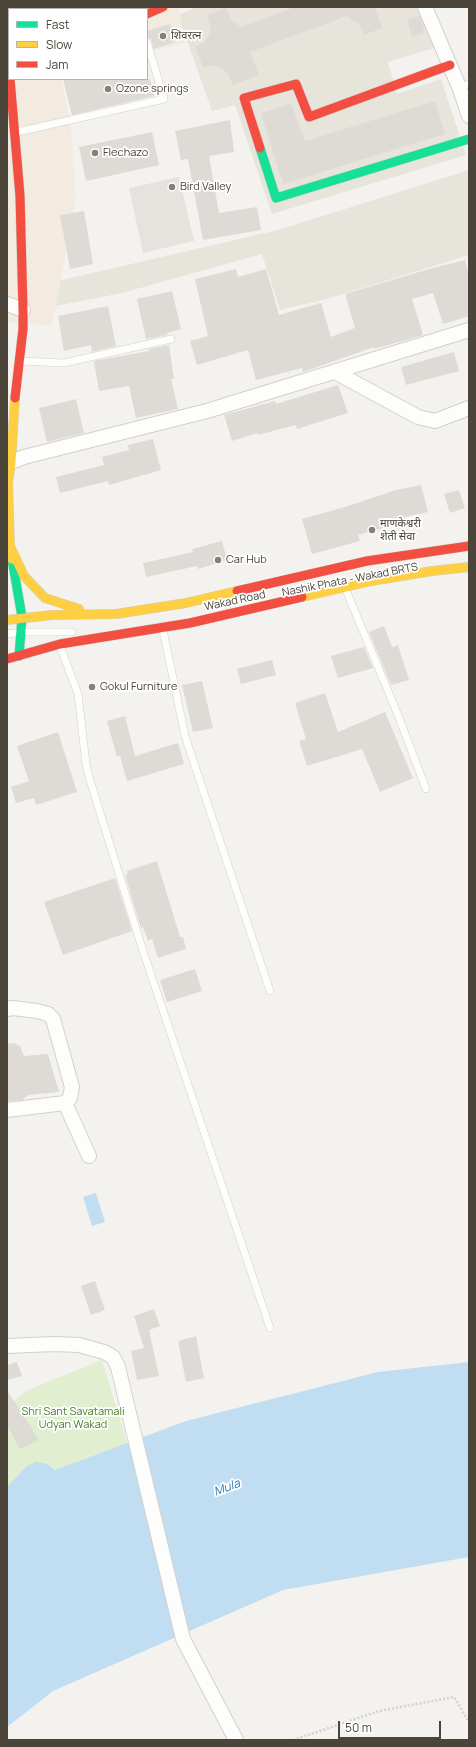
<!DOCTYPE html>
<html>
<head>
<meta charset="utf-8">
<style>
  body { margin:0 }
  #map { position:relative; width:476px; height:1747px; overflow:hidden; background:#f4f2ee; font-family:Manrope,sans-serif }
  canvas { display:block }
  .frame { position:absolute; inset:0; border:8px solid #4b4439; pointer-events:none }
  .legend { position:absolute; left:8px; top:8px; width:140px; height:72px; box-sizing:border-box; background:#fff; border:1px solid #b7b4b0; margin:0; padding:5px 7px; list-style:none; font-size:12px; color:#4b4439 }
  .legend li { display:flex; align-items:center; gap:8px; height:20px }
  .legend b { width:20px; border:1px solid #b7b4b0 }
  .scale { position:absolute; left:338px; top:1721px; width:103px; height:18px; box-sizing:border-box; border:2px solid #4b4439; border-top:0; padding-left:5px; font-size:12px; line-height:14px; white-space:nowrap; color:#4b4439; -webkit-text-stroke:3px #fff; paint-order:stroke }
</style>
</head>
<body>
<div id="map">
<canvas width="476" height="1747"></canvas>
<div class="frame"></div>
<ul class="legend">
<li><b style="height:5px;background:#16e098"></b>Fast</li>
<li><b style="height:5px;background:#ffcf43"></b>Slow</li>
<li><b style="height:5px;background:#f24e42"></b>Jam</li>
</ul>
<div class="scale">50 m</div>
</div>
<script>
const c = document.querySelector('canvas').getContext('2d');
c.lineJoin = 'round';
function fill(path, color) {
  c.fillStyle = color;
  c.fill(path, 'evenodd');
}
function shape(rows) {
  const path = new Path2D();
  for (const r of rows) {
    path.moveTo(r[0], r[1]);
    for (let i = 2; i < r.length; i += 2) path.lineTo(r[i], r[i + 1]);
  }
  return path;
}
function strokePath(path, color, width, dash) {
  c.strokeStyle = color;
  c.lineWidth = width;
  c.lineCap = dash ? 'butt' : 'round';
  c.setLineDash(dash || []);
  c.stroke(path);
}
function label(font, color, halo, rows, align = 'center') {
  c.font = font + ' Manrope,"Noto Sans Devanagari",sans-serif';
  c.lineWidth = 3.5;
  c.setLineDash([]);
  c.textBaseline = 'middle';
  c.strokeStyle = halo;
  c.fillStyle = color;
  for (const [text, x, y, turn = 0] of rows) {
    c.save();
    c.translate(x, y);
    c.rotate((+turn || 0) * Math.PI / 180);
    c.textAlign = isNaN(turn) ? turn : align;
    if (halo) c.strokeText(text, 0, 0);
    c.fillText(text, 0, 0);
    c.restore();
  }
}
const residential = shape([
  [197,7,418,7,434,48,388,62,397,94,441,79,466,155,272,214,235,105,212,111,178,15],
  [469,170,469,255,327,299,280,310,262,254,122,293,35,310,32,287,278,230]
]);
const commercial = shape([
  [7,7,179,7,184,43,147,52,147,9,9,9,9,79,61,79,71,126,76,199,52,326,7,322]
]);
const green = shape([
  [102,1360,127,1443,55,1470,47,1464,27,1466,7,1487,7,1408,26,1391]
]);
const parking = shape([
  [179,177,194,241,143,253,129,188]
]);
const water = shape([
  [96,1193,105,1222,92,1226,83,1197],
  [469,1362,469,1557,283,1590,53,1691,7,1727,7,1487,27,1466,36,1462,47,1464,55,1470,186,1421,378,1372]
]);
const building = shape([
  [295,7,375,7,382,28,364,35,360,25,347,16,250,52,259,75,233,85,227,72,214,65,203,67,195,47,206,41,211,30,207,15,226,8,231,20,241,27],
  [420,16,425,33,412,37,407,19],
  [170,24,175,42,154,49,151,39,147,37,147,31],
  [63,79,150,79,154,96,72,115],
  [435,101,445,134,283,184,261,113,291,104,305,141],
  [230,120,234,152,209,156,219,213,257,207,261,230,203,240,188,159,181,160,175,131],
  [152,132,159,165,86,181,79,147],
  [84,211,93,264,70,269,60,215],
  [465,260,469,277,469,316,443,324,433,293,412,299,423,335,374,349,374,347,303,372,302,368,256,380,248,350,197,365,190,341,208,336,195,279,236,269,238,277,266,269,279,315,321,303,331,337,355,328,345,294,429,269],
  [172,291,181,329,167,333,167,335,146,339,137,299],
  [108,306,116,346,92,352,91,345,64,351,58,316],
  [169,345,174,379,171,379,178,409,136,418,129,386,99,391,94,361,149,351,149,349],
  [454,352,459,371,406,385,401,367],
  [338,385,348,413,297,429,296,425,258,435,258,433,232,441,224,415,275,401,276,404],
  [76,399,84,433,47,442,39,408],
  [153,439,161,470,109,485,108,481,60,493,56,477,104,465,102,457,129,450,128,445],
  [421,485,428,512,405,517,406,522,358,535,360,541,312,554,302,519,345,507,396,490],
  [459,490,465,508,450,513,444,494],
  [222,541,227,560,198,569,197,566,146,577,143,563,193,552,192,549],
  [384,626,392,647,398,645,409,680,391,685,369,632],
  [364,647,373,668,338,678,331,656],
  [272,660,276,675,241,684,237,669],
  [202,681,213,728,193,732,182,685],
  [325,693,338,732,385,712,413,778,380,792,362,749,307,766,299,741,306,739,295,703],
  [125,716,135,756,178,743,184,764,127,781,120,756,117,757,107,721],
  [58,732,77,792,36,805,34,798,16,803,11,787,29,781,17,746],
  [157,861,180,937,183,937,186,949,158,958,152,939,148,941,143,927,141,928,125,875,128,874,127,871],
  [115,878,132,931,63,955,44,902],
  [195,969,202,991,167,1002,160,980],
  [14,1043,20,1046,24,1056,48,1054,59,1092,28,1095,22,1100,7,1101,7,1044],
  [95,1281,105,1310,91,1315,81,1286],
  [154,1309,160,1326,149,1330,159,1376,137,1380,131,1351,144,1348,134,1316],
  [196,1336,204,1378,186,1382,178,1341],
  [17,1362,22,1376,7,1380,7,1365],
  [7,1390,39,1440,20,1449,7,1425]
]);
const path = shape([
  [293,1740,379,1711,454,1697,469,1722]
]);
const lane = shape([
  [459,87,469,84],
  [17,132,164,99,147,42],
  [21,361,64,363,171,339],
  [346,590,398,715,426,789],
  [163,630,185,736,270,991],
  [7,634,21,632,72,632],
  [60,646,78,694,86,764,89,777,143,951,270,1328]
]);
const street = shape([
  [425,7,460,89,469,116],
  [7,304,23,310],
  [335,372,418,417,435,421,469,408],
  [11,462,24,457,207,411,469,330],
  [7,1009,13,1008,37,1011,48,1014,53,1019,72,1087,70,1098,65,1103,7,1110],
  [65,1103,89,1156],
  [7,1346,54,1344,79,1345,104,1352,113,1357,118,1367,183,1639,236,1740]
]);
const fast = shape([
  [7,34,9,34],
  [260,148,276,198,469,139],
  [12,559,22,617,19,656]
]);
const slow = shape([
  [10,546,24,576,45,598,79,609],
  [12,559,10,546,8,483,11,462,15,398],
  [302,597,371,581,432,571,469,567],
  [7,620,52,615,116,614,186,603,237,591]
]);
const jam = shape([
  [100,9,107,7],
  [147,14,163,7],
  [7,52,9,70],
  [10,79,20,196,23,310,23,329,15,398],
  [260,148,244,98,296,84,309,117,450,65],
  [237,591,367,561,469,546],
  [7,659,60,644,190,623,302,597]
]);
const markers = [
  [163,36,4,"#868178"],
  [108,89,4,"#868178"],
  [95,153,4,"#868178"],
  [172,187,4,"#868178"],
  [372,530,4,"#868178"],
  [218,560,4,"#868178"],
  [92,687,4,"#868178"]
];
const poiNames = [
  ["शिवरत्न",171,36],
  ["Ozone springs",116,89],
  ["Flechazo",103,153],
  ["Bird Valley",180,187],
  ["माणकेश्वरी",380,524],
  ["शेती सेवा",380,537],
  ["Car Hub",226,560],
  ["Gokul Furniture",100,687]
];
const streetNames = [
  ["Nashik Phata - Wakad BRTS",350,580,-11],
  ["Wakad Road",235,601,-12]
];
const parkNames = [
  ["Shri Sant Savatamali",73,1412],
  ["Udyan Wakad",73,1425]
];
const waterNames = [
  ["Mula",227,1488,-20]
];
fill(residential, '#e7e4dc');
fill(commercial, '#f3ebdf');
fill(green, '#e1eecf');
fill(parking, '#e6e3df');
fill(water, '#c0ddf1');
fill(building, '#dedbd6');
strokePath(lane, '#d2d0cb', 8);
strokePath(street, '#d2d0cb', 16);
strokePath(fast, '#d3cfc5', 10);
strokePath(slow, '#d3cfc5', 10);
strokePath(jam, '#d3cfc5', 10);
strokePath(path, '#d3d2cc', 2.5, [2, 2]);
strokePath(lane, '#fdfdfc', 7);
strokePath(street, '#fdfdfc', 14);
strokePath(fast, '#16e098', 9);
strokePath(slow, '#ffcf43', 9);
strokePath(jam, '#f24e42', 9);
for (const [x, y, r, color] of markers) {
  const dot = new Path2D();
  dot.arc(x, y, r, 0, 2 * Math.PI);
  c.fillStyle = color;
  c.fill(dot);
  strokePath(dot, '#fff', 1.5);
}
label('11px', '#4b4439', '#fff', poiNames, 'left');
label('11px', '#4b4439', '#fff', streetNames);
label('11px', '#4a7f2a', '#fff', parkNames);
label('italic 12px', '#2e7ab2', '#fff', waterNames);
</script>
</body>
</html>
